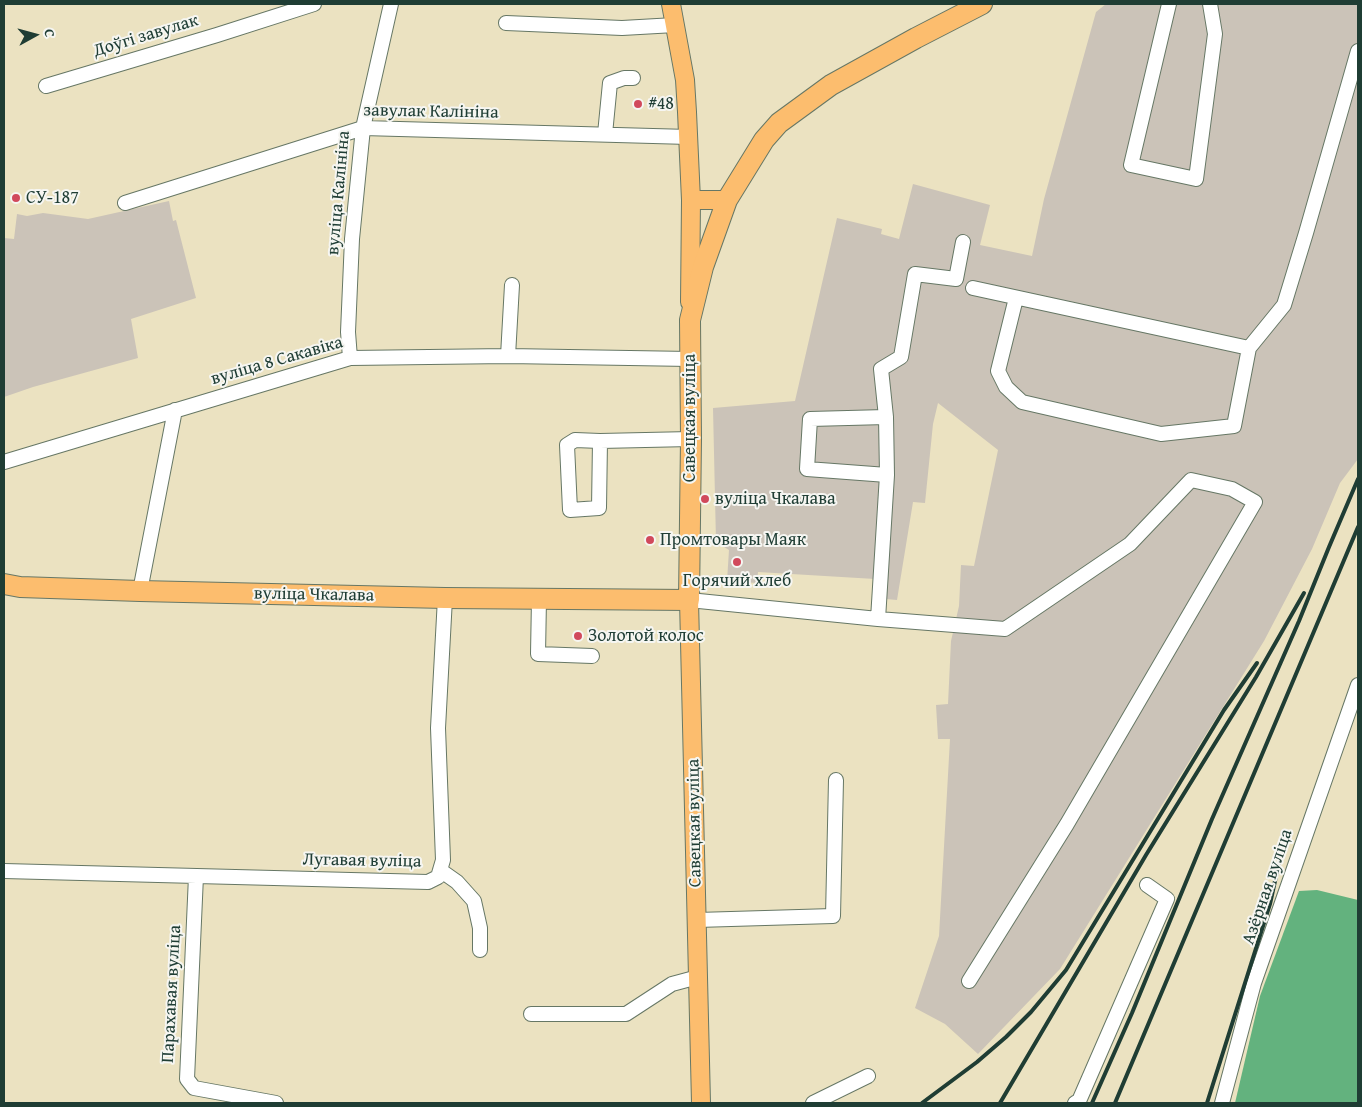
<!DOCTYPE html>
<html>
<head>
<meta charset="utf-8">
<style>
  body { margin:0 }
  #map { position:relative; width:1362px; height:1107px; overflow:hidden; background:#ebe2c1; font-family:"Gentium Book Plus",serif }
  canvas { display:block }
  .frame { position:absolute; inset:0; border:5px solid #1f3d34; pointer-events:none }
  .north { position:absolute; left:10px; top:10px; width:50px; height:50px; -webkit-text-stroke:4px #f6f6f2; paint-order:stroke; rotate:83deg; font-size:14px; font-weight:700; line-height:20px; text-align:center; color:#1f3d34 }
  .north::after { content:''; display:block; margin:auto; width:18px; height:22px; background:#1f3d34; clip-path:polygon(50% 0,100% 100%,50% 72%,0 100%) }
</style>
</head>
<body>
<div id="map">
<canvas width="1362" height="1107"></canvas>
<div class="frame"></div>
<div class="north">С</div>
</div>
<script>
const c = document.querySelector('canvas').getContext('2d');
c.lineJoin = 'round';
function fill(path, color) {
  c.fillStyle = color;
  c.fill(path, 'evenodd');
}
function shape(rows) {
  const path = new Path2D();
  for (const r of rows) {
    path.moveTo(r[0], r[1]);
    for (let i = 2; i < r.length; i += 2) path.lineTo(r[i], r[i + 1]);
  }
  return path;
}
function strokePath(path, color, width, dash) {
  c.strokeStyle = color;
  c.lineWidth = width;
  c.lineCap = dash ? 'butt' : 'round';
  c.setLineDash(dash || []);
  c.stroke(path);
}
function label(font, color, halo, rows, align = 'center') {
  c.font = font + ' "Gentium Book Plus",serif';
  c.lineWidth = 4;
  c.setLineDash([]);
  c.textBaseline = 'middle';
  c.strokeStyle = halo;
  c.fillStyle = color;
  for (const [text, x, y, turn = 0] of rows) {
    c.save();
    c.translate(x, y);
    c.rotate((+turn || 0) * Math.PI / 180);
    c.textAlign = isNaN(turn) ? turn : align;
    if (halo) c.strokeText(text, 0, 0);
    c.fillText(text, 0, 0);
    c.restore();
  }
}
const industrial = shape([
  [1106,4,1358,4,1358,459,1340,483,1312,549,1264,641,1060,969,978,1054,945,1024,915,1008,939,936,950,739,938,739,936,705,948,704,951,641,959,606,961,565,974,566,998,450,938,403,933,424,925,503,913,502,897,600,874,598,875,579,758,572,757,583,727,581,729,550,716,542,713,408,795,401,837,218,882,229,881,234,899,239,913,184,990,205,980,245,1032,256,1044,199,1096,12],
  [169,201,173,221,176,220,196,298,131,319,138,358,33,387,4,397,4,238,14,239,17,214,27,216,43,213,88,219]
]);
const forest = shape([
  [1317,890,1358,900,1358,1103,1235,1103,1260,996,1299,891]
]);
const minor = shape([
  [1169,4,1131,165,1196,179,1215,34,1210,4],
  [506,23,622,28,675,25],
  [46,86,217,35,314,4],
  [605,134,610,83,624,78,633,78],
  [125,203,363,128,689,137],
  [973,288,1249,348,1284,305,1306,233,1358,51],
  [1016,298,998,371,1006,387,1022,402,1161,434,1234,426,1249,348],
  [508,356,512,285],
  [350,358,348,332,352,239,363,128,391,4],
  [886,417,887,475],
  [600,441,599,508,570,510,567,445,575,440,600,441,691,439],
  [4,462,350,358,508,356,690,359],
  [140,591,175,410],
  [539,599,538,654,592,656],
  [689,600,878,619,1005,629,1130,544,1191,480,1232,489,1255,502,1067,824,969,981],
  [878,619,887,475,807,469,810,419,886,417,881,369,901,357,915,274,956,279,963,242],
  [440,870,457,882,474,901,480,928,480,950],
  [4,871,428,882,438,877,443,860,438,728,445,598],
  [196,876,187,1079,194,1088,276,1103],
  [697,920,833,916,836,780],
  [531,1014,626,1014,672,984,698,977],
  [813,1103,868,1076],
  [1075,1103,1079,1101,1167,899,1147,885],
  [1222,1103,1254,983,1358,685]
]);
const major = shape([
  [671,4,685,80,687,112,691,200,690,302],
  [691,200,727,200],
  [689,600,701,1103]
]);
const highway = shape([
  [4,584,20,587,140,591,445,598,689,600,691,439,690,320,703,267,727,200,764,140,779,123,831,85,916,38,982,4]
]);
const rail = shape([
  [922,1103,977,1062,1006,1037,1031,1012,1066,970,1224,710,1257,663],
  [1000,1103,1146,855,1256,677,1304,593],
  [1092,1103,1132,1013,1212,819,1299,621,1329,547,1358,479],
  [1115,1103,1358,527],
  [1207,1103,1270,904,1280,858]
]);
const markers = [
  [638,104,5,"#d1495b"],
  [16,198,5,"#d1495b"],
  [705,499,5,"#d1495b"],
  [650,540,5,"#d1495b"],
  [737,562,5,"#d1495b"],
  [578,636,5,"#d1495b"]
];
const streetNames = [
  ["Доўгі завулак",146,36,-17],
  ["завулак Калініна",431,112,1],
  ["вуліца Калініна",339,193,-85],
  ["вуліца 8 Сакавіка",277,361,-16],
  ["Савецкая вуліца",690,418,-90],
  ["вуліца Чкалава",314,595,1],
  ["Савецкая вуліца",695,823,-91],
  ["Лугавая вуліца",362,861,1],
  ["Азёрная вуліца",1268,887,-71],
  ["Парахавая вуліца",172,994,-87]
];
const poiNames = [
  ["#48",648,104],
  ["СУ-187",26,198],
  ["вуліца Чкалава",715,499],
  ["Промтовары Маяк",660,540],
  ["Горячий хлеб",737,581,"center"],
  ["Золотой колос",588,636]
];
fill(industrial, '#cbc3b8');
fill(forest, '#63b27e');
strokePath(minor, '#667765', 16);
strokePath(major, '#667765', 20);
strokePath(highway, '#667765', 22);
strokePath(minor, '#fff', 14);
strokePath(major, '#fcbd6e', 18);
strokePath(highway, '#fcbd6e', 20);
strokePath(rail, '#1f3d34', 4);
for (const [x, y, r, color] of markers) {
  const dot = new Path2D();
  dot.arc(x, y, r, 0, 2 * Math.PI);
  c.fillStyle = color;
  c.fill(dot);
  strokePath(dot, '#f6f6f2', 2);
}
label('18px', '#1f3d34', '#f6f6f2', streetNames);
label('18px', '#1f3d34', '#f6f6f2', poiNames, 'left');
</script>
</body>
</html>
